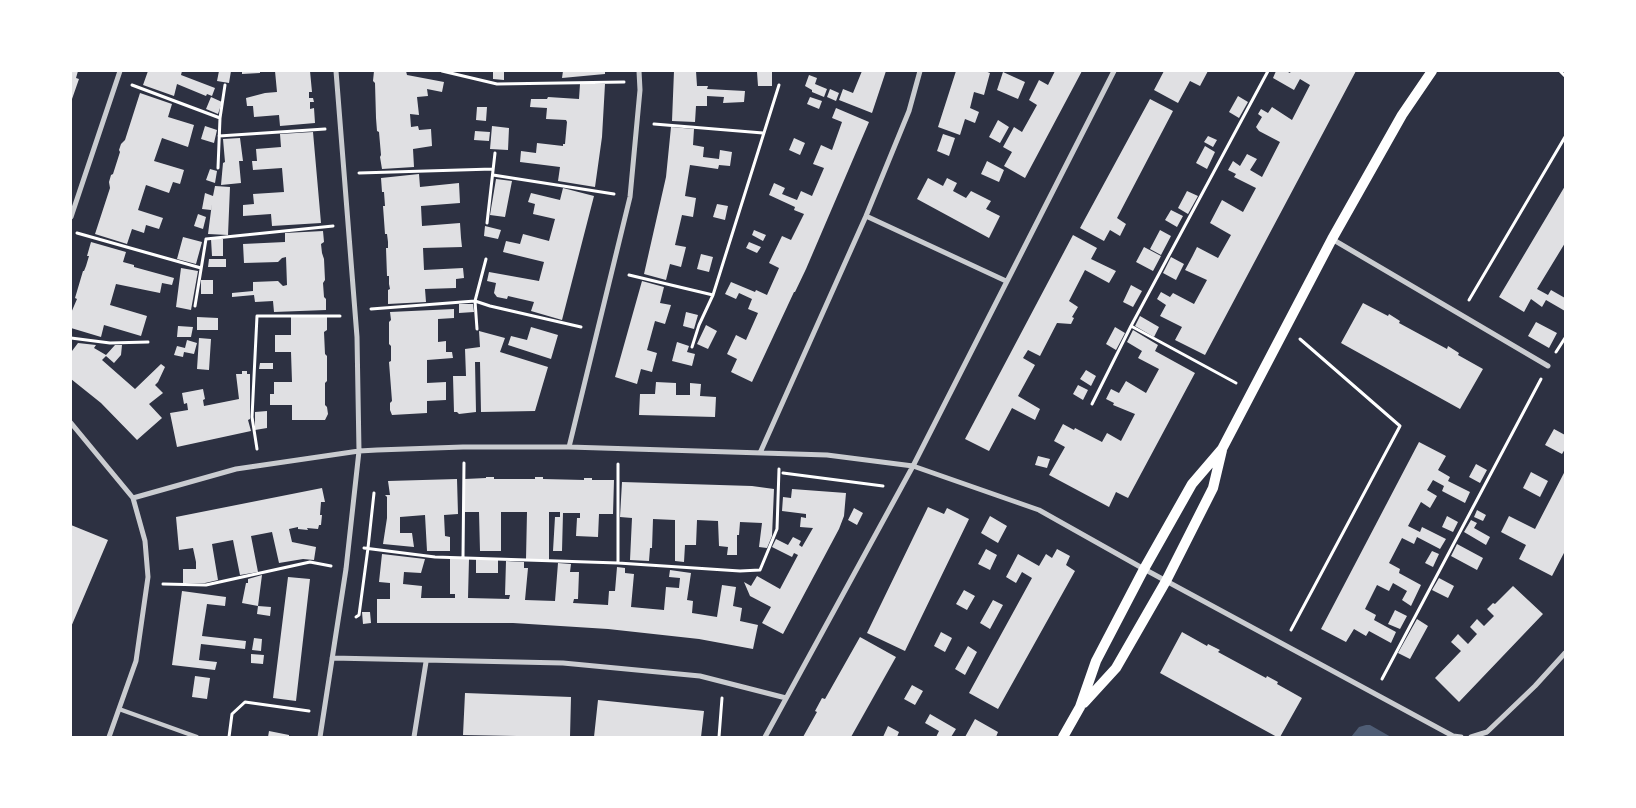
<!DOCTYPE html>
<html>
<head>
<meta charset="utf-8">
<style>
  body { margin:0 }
  #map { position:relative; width:1636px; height:808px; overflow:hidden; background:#2d3142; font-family:Ubuntu,sans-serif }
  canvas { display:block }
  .frame { position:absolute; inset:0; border:72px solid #fff; pointer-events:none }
</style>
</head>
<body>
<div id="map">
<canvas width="1636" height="808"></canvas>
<div class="frame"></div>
</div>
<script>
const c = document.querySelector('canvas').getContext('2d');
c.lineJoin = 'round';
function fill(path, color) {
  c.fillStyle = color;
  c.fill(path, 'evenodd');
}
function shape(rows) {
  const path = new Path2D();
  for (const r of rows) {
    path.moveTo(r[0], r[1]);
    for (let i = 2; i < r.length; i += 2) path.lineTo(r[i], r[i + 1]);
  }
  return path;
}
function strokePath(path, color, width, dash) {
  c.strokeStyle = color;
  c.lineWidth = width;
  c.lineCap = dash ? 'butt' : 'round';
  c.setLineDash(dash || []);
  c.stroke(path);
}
const water = shape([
  [1366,725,1370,725,1391,737,1351,737,1359,727]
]);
const building = shape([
  [71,71,78,71,76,78,79,79,72,99],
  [148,71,182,71,181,75,215,88,212,96,207,94,206,96,177,84,174,96,143,85],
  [219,71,231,71,229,83,217,81],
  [242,71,260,71,260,73,242,74],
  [275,71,310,71,312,92,309,92,309,98,313,98,314,102,310,102,310,109,314,108,315,123,280,126,279,115,254,117,253,106,247,106,246,98,265,93,277,92],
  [374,71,406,71,407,75,444,82,442,92,427,89,428,96,417,97,419,115,410,114,411,127,418,126,419,130,431,129,432,146,413,149,414,167,382,169,380,157,381,155,379,132,377,131,376,118,375,83,373,81],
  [493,71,504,71,504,80,493,79],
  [563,71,605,71,605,74,562,78],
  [674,71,696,71,697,86,708,86,707,89,745,91,744,102,723,103,724,97,707,96,707,106,696,106,695,122,672,121],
  [862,71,886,71,872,113,839,100,843,89,853,93],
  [956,71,985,71,990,73,984,95,974,92,970,108,979,112,975,123,965,119,960,135,938,127],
  [1055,71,1082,71,1025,178,1004,166,1012,152,1003,147,1014,127,1022,132,1037,105,1029,100,1039,80,1048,85],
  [1164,71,1208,71,1200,86,1190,81,1178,103,1154,90],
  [1276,71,1286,71,1290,73,1291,71,1356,71,1205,355,1175,340,1182,327,1160,316,1166,305,1157,299,1161,292,1170,297,1173,293,1194,304,1207,280,1185,270,1192,257,1197,247,1218,258,1231,235,1210,223,1222,200,1243,212,1256,188,1234,177,1236,174,1228,170,1233,161,1240,166,1247,154,1257,159,1250,170,1262,177,1280,142,1259,131,1256,127,1262,117,1258,114,1261,109,1268,113,1272,107,1292,120,1310,85,1300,79,1294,90,1273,78],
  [757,72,772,72,772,86,758,86],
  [1003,72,1025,82,1018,99,997,90],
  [809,75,817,78,815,84,827,89,824,97,812,92,812,90,805,86],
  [580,84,605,84,602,137,595,187,558,181,560,167,520,162,521,151,536,153,537,143,563,146,563,144,565,144,567,122,566,120,546,119,547,108,530,107,531,99,547,99,548,97,579,99],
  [830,89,839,93,836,101,827,97],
  [140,93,172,104,168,117,194,125,188,147,162,138,154,161,184,170,180,184,173,182,169,193,146,185,138,210,163,218,159,229,146,225,144,233,132,229,127,244,95,234,110,188,109,182,111,175,113,174,120,152,119,150,121,144,125,140],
  [1238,96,1248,102,1239,118,1229,112],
  [211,97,222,102,218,114,206,109],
  [810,97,822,101,819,109,807,104],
  [1150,99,1173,111,1117,218,1126,224,1120,236,1110,230,1104,241,1080,228],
  [477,107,487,107,486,121,476,120],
  [836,108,869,122,806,269,795,292,794,292,752,382,731,372,737,359,727,354,736,335,746,340,758,313,748,309,752,299,739,293,736,299,725,294,731,282,755,292,756,290,767,295,779,268,769,263,782,236,791,240,804,214,794,210,795,207,769,195,774,183,785,188,782,194,797,200,801,191,812,196,824,168,813,164,821,145,832,150,842,122,832,118],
  [998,120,1009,127,1000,143,989,137],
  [205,126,217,130,214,143,201,139],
  [492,126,509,128,508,150,490,149],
  [671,127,694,129,693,145,704,147,703,157,719,159,720,150,732,152,730,166,719,165,718,169,690,165,685,196,696,198,693,217,682,215,675,245,686,247,681,267,670,264,666,280,644,274,666,177],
  [475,131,490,132,489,141,474,140],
  [313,132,321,223,272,226,271,214,243,216,243,205,254,204,253,194,284,192,282,168,253,170,252,161,257,161,256,149,281,147,280,134],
  [943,134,955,138,949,156,937,151],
  [1208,136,1217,140,1213,147,1204,142],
  [240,138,243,161,239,161,241,183,221,185,223,163,225,162,223,139],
  [794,138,805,143,800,155,789,150],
  [1205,146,1215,152,1207,169,1196,163],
  [987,161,1004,170,999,182,981,174],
  [210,169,217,171,215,183,206,180],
  [419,174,420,187,459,183,460,203,421,206,422,226,460,223,461,238,462,247,423,248,424,270,463,268,464,278,456,279,456,288,425,289,426,302,388,304,388,290,390,289,389,284,389,276,387,276,386,248,388,248,388,242,387,234,385,234,383,206,385,206,384,192,382,192,381,178],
  [928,178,943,186,947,178,957,183,953,191,966,198,971,191,991,201,986,209,1000,216,989,238,917,199],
  [496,179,512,181,505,217,490,215],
  [215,186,230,187,228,235,208,234,212,203,211,210,202,209,205,193,213,196],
  [1565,186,1565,243,1537,289,1548,295,1551,290,1565,298,1565,311,1546,300,1542,307,1531,299,1524,312,1499,297],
  [563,188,594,196,562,320,531,311,534,302,508,296,507,299,497,297,494,293,496,283,487,281,489,272,539,281,544,262,503,252,506,241,520,244,523,234,549,241,555,219,533,214,535,204,528,202,531,193,560,200],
  [1187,191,1198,196,1188,214,1178,208],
  [717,204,728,206,725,220,713,217],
  [1171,210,1183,216,1177,227,1165,220],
  [198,214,206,217,203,229,194,226],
  [485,226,501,230,498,239,484,236],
  [754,230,766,235,763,241,752,235],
  [1160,230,1171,236,1161,255,1150,249],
  [323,231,324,242,321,244,322,253,324,259,325,280,323,283,324,297,326,299,326,310,274,312,273,301,255,302,254,295,232,297,232,293,253,291,253,282,278,281,283,286,287,285,286,257,282,258,278,262,244,263,243,244,285,242,285,233],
  [1073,235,1097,248,1091,259,1116,271,1109,283,1085,270,1069,301,1078,307,1072,317,1074,318,1071,324,1057,323,1040,356,1028,350,1023,358,1035,365,1018,396,1040,409,1035,420,1012,408,989,451,965,439],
  [183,237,202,242,196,264,177,259],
  [211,239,223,239,223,256,212,256],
  [91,242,126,252,123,262,134,265,134,267,174,278,172,285,162,283,160,293,116,284,110,305,147,316,141,336,104,325,101,337,71,328,71,313,77,299,75,298,83,271,84,271,86,266,89,256,87,256],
  [749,242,761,247,757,253,746,248],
  [1144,247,1161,256,1153,271,1136,262],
  [701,254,713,257,709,272,697,269],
  [1171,257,1184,264,1176,280,1163,273],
  [209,259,226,259,226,267,208,267],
  [181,268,198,271,191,310,176,307],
  [201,280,213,280,213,294,201,294],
  [642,281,664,287,660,303,671,305,665,324,655,321,647,350,657,353,652,372,641,369,637,384,615,377],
  [1131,285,1142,291,1133,307,1123,302],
  [1363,303,1388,316,1389,314,1400,321,1399,323,1447,349,1448,346,1459,353,1458,355,1483,369,1460,409,1341,343],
  [459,304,473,304,474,312,459,313],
  [454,309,454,318,438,319,438,342,446,341,446,352,452,352,453,358,427,360,427,383,446,382,446,400,427,401,427,413,392,415,390,410,390,403,392,401,389,362,391,361,391,346,389,344,389,322,391,320,390,312],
  [686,312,698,315,694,329,683,326],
  [1140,316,1159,327,1154,337,1135,326],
  [197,317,218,318,218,330,197,330],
  [291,317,327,317,327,330,324,332,325,354,327,356,327,381,325,383,325,405,327,407,328,414,325,420,292,420,292,405,270,405,270,394,274,394,274,382,292,382,291,352,275,352,275,335,291,335],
  [1536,322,1557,333,1549,348,1528,336],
  [706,325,717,331,708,349,697,344],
  [178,326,193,327,191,337,177,337],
  [531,327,558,335,551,359,508,345,511,336,527,340],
  [1115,327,1125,333,1116,350,1106,344],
  [1133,330,1158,345,1155,351,1195,373,1128,498,1116,492,1109,507,1049,475,1065,447,1054,441,1063,424,1074,430,1075,428,1102,442,1107,433,1121,441,1135,414,1113,405,1114,403,1106,399,1111,389,1119,393,1126,381,1146,393,1159,369,1138,358,1142,351,1127,342],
  [479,331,505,338,500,352,548,367,535,411,481,412,480,362,475,362,476,412,459,414,457,412,454,412,453,376,466,376,465,349,480,347],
  [199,338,211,339,209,370,197,369],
  [187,340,197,343,194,354,184,352,183,357,174,355,177,346,185,348],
  [677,342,689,346,687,352,695,354,692,366,672,361],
  [78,343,96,345,94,348,106,355,115,345,122,345,121,355,114,363,106,356,102,360,135,389,161,364,165,367,158,382,155,385,163,393,149,404,162,418,137,440,101,403,71,379,72,351],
  [260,363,273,363,273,369,259,369],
  [1086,370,1096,376,1091,386,1080,379],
  [242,371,247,371,247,374,250,374,250,419,248,420,251,431,177,447,170,413,188,410,187,403,184,404,182,393,203,389,205,399,203,400,204,406,239,399,236,374,242,374],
  [656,382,676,383,676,395,690,395,690,383,701,384,700,396,716,397,715,417,639,415,640,394,655,394],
  [1078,385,1088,390,1083,400,1073,394],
  [267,411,267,428,255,430,255,412],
  [1554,429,1565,435,1565,449,1562,454,1545,445],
  [1419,442,1446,456,1438,470,1450,477,1448,481,1470,492,1465,503,1442,491,1444,486,1433,480,1427,490,1437,496,1430,508,1421,502,1408,526,1420,532,1422,527,1446,539,1440,549,1417,537,1414,544,1402,538,1389,563,1400,569,1399,573,1421,585,1411,606,1402,600,1407,591,1393,583,1389,591,1377,585,1365,609,1376,615,1374,620,1396,632,1391,643,1369,631,1366,636,1354,629,1346,642,1321,629],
  [1038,456,1050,459,1047,468,1035,465],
  [1476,464,1487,470,1480,483,1469,477],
  [1565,471,1565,551,1552,576,1519,559,1526,545,1501,532,1509,516,1535,529],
  [1531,472,1548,481,1540,497,1523,488],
  [486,477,494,477,494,479,535,479,535,477,543,477,543,479,584,480,584,478,592,478,592,480,614,480,613,514,599,514,598,537,576,536,577,518,580,518,580,513,563,513,562,551,553,551,555,517,560,517,560,512,549,512,549,560,526,559,527,512,501,512,501,551,480,551,479,512,465,512,465,479,486,478],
  [457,479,458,514,444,515,445,536,450,537,450,551,427,551,425,515,400,517,400,533,412,533,414,547,383,544,387,518,387,497,385,495,390,495,388,481],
  [622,482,752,486,774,489,772,536,767,548,759,547,762,523,740,522,739,535,737,535,737,555,727,555,728,547,719,546,718,521,697,520,696,545,685,545,684,562,675,561,675,520,653,519,652,548,650,548,649,561,630,560,632,518,620,517],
  [322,488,325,502,321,502,320,515,322,515,321,525,319,525,318,529,307,528,308,530,298,529,298,527,289,529,292,542,316,547,314,560,303,559,279,563,272,532,251,536,258,572,240,575,233,540,212,544,218,580,205,583,183,583,183,569,196,569,196,562,193,548,179,550,176,517],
  [792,489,846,493,844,516,839,529,783,634,762,623,771,607,750,596,744,582,751,586,757,576,780,589,798,555,794,553,792,557,772,547,776,539,788,545,793,537,801,541,799,545,802,547,813,528,800,527,801,517,806,518,806,514,782,511,783,497,791,498],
  [928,507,944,514,947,508,969,519,905,651,867,633],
  [854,508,863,513,857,525,848,520],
  [1477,510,1486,515,1483,521,1474,517],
  [990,516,1007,526,998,543,981,533],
  [1447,516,1458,522,1453,532,1442,527],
  [1471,520,1477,523,1474,528,1490,537,1486,545,1464,532],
  [71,525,108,540,71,627],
  [1457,544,1483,558,1477,570,1451,556],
  [986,549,997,555,990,570,978,564],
  [1057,549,1070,556,1066,565,1075,571,998,709,969,693,1032,578,1022,572,1016,583,1006,577,1018,554,1039,566,1046,554,1052,558],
  [1432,551,1439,554,1433,567,1425,563],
  [382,554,425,559,421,573,404,572,403,584,422,586,421,598,455,598,455,594,450,594,450,559,469,559,468,598,509,599,510,595,505,595,506,561,524,562,524,568,528,568,525,600,555,601,558,563,571,564,570,572,579,572,578,599,574,599,573,603,608,605,609,591,615,591,617,567,625,568,625,573,634,574,631,607,664,610,666,587,679,588,680,578,669,577,670,570,691,573,687,600,693,601,692,613,717,617,722,585,736,587,733,606,742,608,740,621,758,625,753,649,699,639,608,629,513,623,377,623,377,599,390,599,390,583,379,582],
  [476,559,498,560,498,573,476,573],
  [262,575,258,606,242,603,246,583,248,583,248,579],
  [288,577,310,579,296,701,273,698],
  [1439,578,1454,586,1448,598,1432,590],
  [1513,586,1543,614,1459,702,1435,678,1461,651,1451,642,1458,634,1468,644,1477,634,1470,627,1477,619,1484,626,1494,616,1487,609,1493,603,1495,604],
  [964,590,975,596,967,610,956,604],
  [182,591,226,597,225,606,207,604,202,636,246,641,245,649,201,644,199,660,217,662,215,670,172,665],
  [993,600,1003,605,990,629,980,623],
  [258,606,271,607,270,616,257,614],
  [1395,610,1407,616,1400,629,1388,624],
  [362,612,370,612,371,623,363,624],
  [1417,619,1428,626,1410,659,1398,653],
  [941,632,952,638,945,652,934,646],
  [1182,632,1207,646,1208,644,1220,650,1218,652,1266,678,1267,676,1278,682,1277,684,1302,698,1280,737,1277,737,1160,673],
  [860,637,896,657,851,737,803,737,817,712,815,711,822,698,825,699],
  [254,638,262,639,261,651,252,650],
  [968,646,977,652,965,675,955,669],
  [251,654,264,655,263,664,251,663],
  [195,676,210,678,207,699,192,697],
  [912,685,923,691,915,705,904,699],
  [465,693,571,697,570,737,463,735],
  [598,700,704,711,701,737,594,737],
  [930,714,956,729,951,737,936,737,939,731,925,723],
  [975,719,998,732,996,737,965,737],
  [888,726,899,732,897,737,883,737],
  [269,731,289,735,289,737,268,737]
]);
const path = shape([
  [442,71,497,84,624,82],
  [1560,71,1565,76],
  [132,85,220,118],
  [654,124,763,133],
  [219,136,325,129],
  [218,168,220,118,225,85],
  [359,173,493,169],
  [493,175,614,194],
  [487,223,495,153],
  [77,233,201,268],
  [629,275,713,295],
  [1469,300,1565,137],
  [195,306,206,239,333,226],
  [371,309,475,301,490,306,581,327],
  [1131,326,1236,383],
  [477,329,475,301,486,259],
  [71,338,110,343,148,342],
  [692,347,699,325,713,295,779,85],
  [1556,352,1565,338],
  [1092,404,1131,326,1268,71],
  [257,449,252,417,257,316,340,316],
  [783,473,883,486],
  [364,548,435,557,618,563,740,571,760,570,777,529,779,469],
  [463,557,464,463],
  [618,563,618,464],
  [163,584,206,585,310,562,331,566],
  [356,617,359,615,368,548,374,493],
  [1291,630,1400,426,1300,339],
  [1382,679,1541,379],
  [229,737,232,714,245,702,309,711],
  [719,737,722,698]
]);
const service = shape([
  [119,709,197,737]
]);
const minor = shape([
  [866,216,1006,281],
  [71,217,120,71],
  [1332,239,1548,366],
  [71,423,133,498,145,541,148,577,136,661,109,737],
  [569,447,630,197,640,90,639,71],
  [760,453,866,216,909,111,920,71],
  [133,498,236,469,359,451,377,450,463,447,569,447,827,455,913,466,1039,510,1144,569,1453,736,1461,737],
  [332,658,563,663,700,676,786,698],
  [320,737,346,569,359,451,357,337,336,71],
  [414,737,426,662],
  [765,737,913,466,1114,71],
  [1471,737,1487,732,1535,686,1565,653]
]);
const secondary = shape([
  [1084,703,1116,668,1166,581,1213,488,1222,450],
  [1063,737,1080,707,1096,661,1144,569,1192,484,1222,449,1332,239,1402,115,1432,71]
]);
fill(water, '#4f5d75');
fill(building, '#e0e0e3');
strokePath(path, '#fff', 3);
strokePath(service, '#caccd0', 4);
strokePath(minor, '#caccd0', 5);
strokePath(secondary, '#fff', 10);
</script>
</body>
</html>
